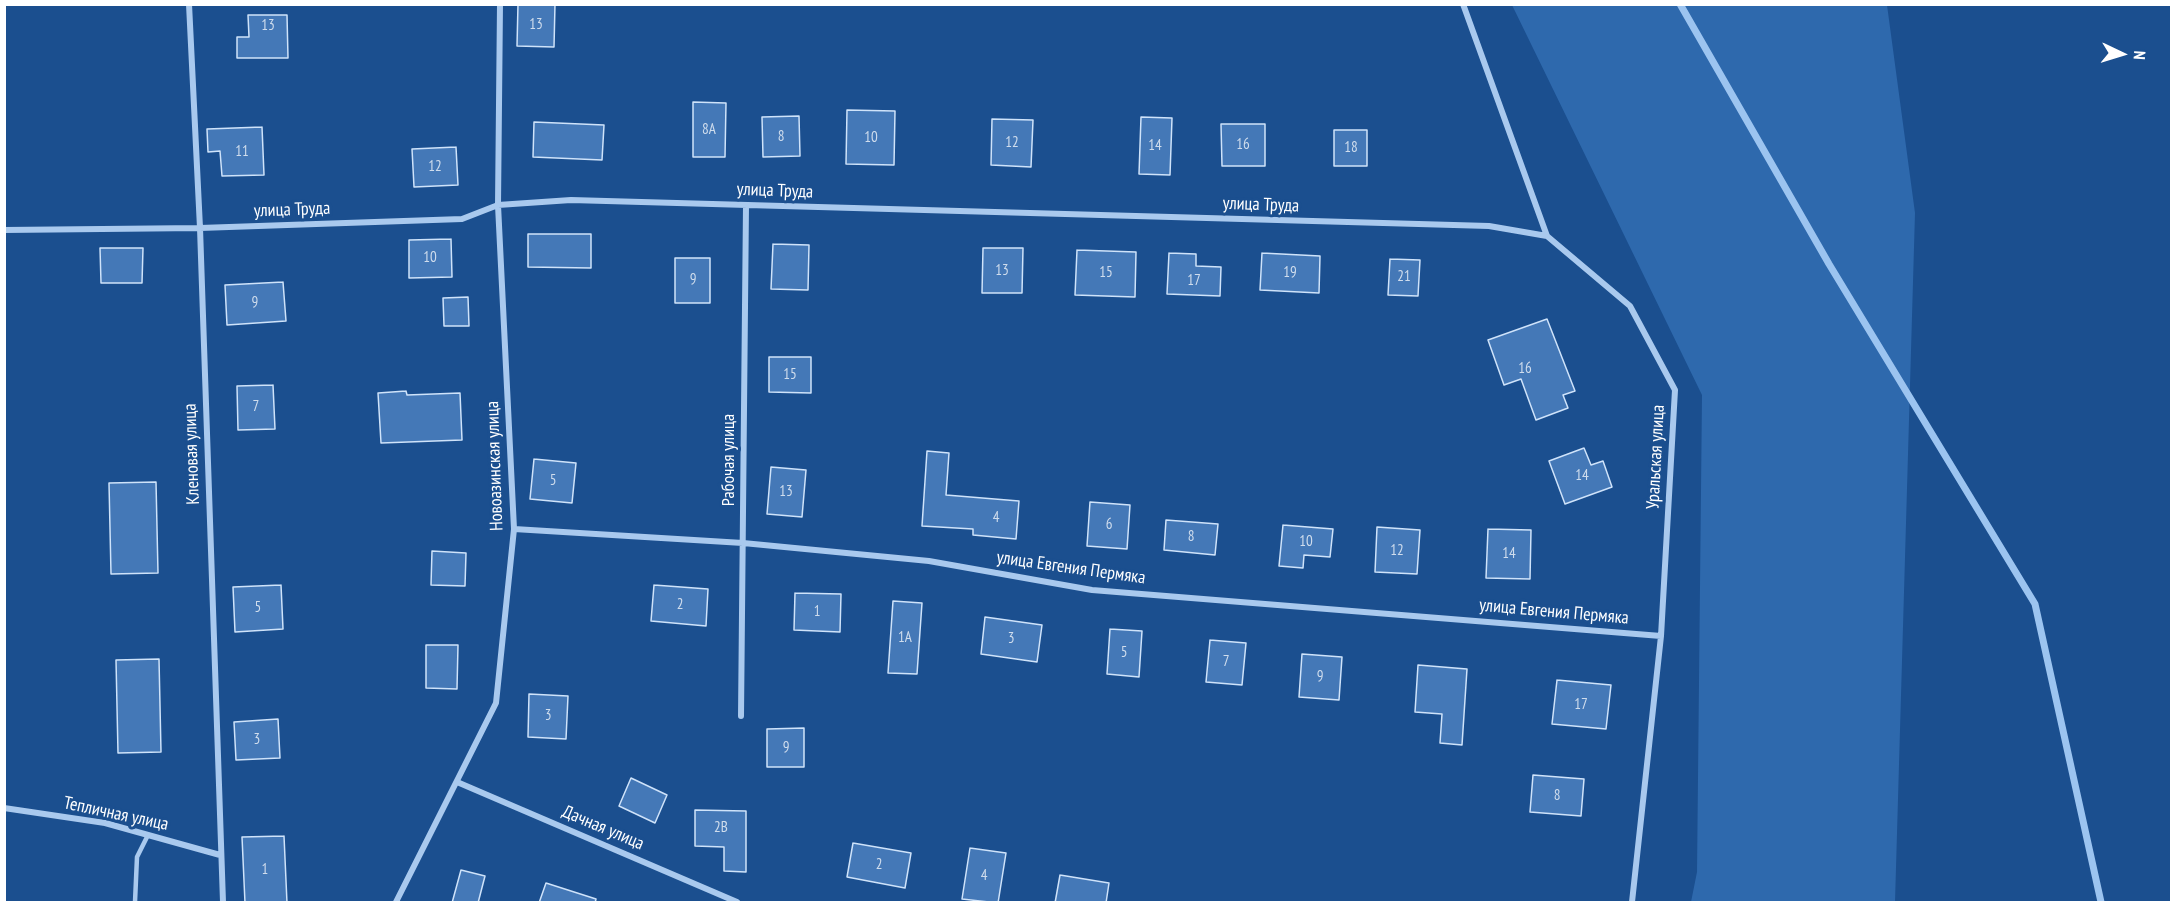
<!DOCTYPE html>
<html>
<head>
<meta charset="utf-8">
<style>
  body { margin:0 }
  #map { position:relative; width:2176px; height:907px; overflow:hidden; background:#1b4f8f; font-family:"PT Sans Narrow",sans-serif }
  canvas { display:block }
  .frame { position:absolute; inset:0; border:6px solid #fff; pointer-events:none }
  .north { position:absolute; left:2092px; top:24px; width:60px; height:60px; -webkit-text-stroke:4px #1b4f8f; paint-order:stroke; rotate:94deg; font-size:16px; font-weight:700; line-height:24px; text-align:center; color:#fff }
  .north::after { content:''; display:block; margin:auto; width:21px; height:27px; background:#fff; clip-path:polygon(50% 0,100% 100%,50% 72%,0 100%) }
</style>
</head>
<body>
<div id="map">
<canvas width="2176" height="907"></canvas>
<div class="frame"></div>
<div class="north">N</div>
</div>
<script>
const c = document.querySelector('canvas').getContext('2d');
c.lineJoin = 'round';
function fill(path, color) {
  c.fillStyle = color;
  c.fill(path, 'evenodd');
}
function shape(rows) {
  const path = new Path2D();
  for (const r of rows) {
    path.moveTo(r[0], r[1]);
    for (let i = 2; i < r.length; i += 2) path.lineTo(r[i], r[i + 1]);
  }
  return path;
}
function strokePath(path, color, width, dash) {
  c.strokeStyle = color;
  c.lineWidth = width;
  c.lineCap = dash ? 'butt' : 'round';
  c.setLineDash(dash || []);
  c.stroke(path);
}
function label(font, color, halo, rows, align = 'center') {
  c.font = font + ' "PT Sans Narrow",sans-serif';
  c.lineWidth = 6;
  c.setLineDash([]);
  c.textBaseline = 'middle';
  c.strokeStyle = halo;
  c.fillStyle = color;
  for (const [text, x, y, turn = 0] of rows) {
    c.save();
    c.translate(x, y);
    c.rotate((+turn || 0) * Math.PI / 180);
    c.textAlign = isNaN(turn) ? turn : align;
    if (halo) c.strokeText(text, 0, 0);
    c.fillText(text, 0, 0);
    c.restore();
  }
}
const green = shape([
  [1512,5,1887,5,1915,213,1895,902,1691,902,1697,872,1702,395]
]);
const stream = shape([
  [1680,4,1829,264,2035,604,2101,902]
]);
const building = shape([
  [518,4,555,4,554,47,517,46,518,4],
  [248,15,287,15,288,58,237,58,237,37,249,37,248,15],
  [693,102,726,103,725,157,693,157,693,102],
  [847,110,895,111,894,165,846,164,847,110],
  [799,116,800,156,763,157,762,117,799,116],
  [1141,117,1172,118,1170,175,1139,174,1141,117],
  [992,119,1033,120,1031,167,991,165,992,119],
  [534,122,604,125,602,160,533,157,534,122],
  [1221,124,1265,124,1265,166,1222,166,1221,124],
  [262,127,264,175,222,176,220,151,208,152,207,129,262,127],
  [1334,130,1367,130,1367,166,1334,166,1334,130],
  [456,147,458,185,414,187,412,149,456,147],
  [528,234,591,234,591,268,528,267,528,234],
  [451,239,452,277,409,278,409,240,451,239],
  [773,244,809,245,808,290,771,289,773,244],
  [100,248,143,248,142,283,101,283,100,248],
  [983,248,1023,248,1022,293,982,293,983,248],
  [1077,250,1136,252,1135,297,1075,295,1077,250],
  [1169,253,1196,254,1196,266,1221,267,1220,296,1167,294,1169,253],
  [1262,253,1320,256,1319,293,1260,290,1262,253],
  [675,258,710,258,710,303,675,303,675,258],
  [1390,259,1420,260,1418,296,1388,295,1390,259],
  [283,282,286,321,227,325,225,285,283,282],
  [468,297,469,326,444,326,443,298,468,297],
  [1547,319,1575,391,1563,395,1568,408,1536,420,1521,379,1504,385,1488,340,1547,319],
  [769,357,811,357,811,393,769,392,769,357],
  [273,385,275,429,238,430,237,386,273,385],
  [406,391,407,395,460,393,462,440,381,443,378,393,406,391],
  [1584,448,1591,465,1603,461,1612,487,1565,504,1549,461,1584,448],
  [927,451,949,453,946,495,1019,501,1016,539,973,535,973,529,922,526,927,451],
  [534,459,576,463,572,503,530,499,534,459],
  [771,467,806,470,802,517,767,514,771,467],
  [156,482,158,573,111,574,109,483,156,482],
  [1090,502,1130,505,1127,549,1087,546,1090,502],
  [1166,520,1218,524,1215,555,1164,550,1166,520],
  [1283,525,1333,529,1330,557,1304,555,1303,568,1279,566,1283,525],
  [1377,527,1420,530,1417,574,1375,572,1377,527],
  [1488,529,1531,530,1530,579,1486,578,1488,529],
  [432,551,466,553,465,586,431,585,432,551],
  [281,585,283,629,235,632,233,587,281,585],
  [654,585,708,589,706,626,651,621,654,585],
  [795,593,841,594,840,632,794,630,795,593],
  [893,601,922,603,917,674,888,673,893,601],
  [985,617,1042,625,1037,662,981,654,985,617],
  [1110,629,1142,631,1139,677,1107,674,1110,629],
  [1210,640,1246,643,1242,685,1206,682,1210,640],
  [426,645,458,645,457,689,426,688,426,645],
  [1302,654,1342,657,1339,700,1299,697,1302,654],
  [159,659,161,752,118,753,116,660,159,659],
  [1418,665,1467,669,1462,745,1440,743,1442,714,1415,712,1418,665],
  [1557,680,1611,685,1606,729,1552,724,1557,680],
  [529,694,568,696,566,739,528,737,529,694],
  [278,719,280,758,236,760,234,722,278,719],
  [804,728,804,767,767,767,767,729,804,728],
  [1533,775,1584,779,1581,816,1530,812,1533,775],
  [631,778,667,795,655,823,619,806,631,778],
  [695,810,746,811,746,872,724,871,724,847,695,846,695,810],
  [284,836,287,903,245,903,242,837,284,836],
  [853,843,911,853,905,888,847,877,853,843],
  [970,848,1006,853,998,903,962,899,970,848],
  [461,870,485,876,478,903,452,903,461,870],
  [1060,875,1109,883,1106,903,1055,903,1060,875],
  [546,883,596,899,595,903,539,903,546,883]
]);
const lane = shape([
  [135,902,137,857,148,835]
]);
const street = shape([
  [189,4,200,228,223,902],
  [1463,4,1547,236,1630,306,1675,390,1661,636,1632,902],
  [4,230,200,228,462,219,498,205,571,200,1489,226,1547,236],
  [514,529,743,543,929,561,1092,590,1661,636],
  [741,716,746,205],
  [457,782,737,902],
  [4,808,105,823,220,855],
  [396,902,496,703,514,529,498,205,500,4]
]);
const numberNames = [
  ["13",536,25],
  ["13",268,26],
  ["8А",709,130],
  ["8",781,137],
  ["10",871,138],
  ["12",1012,143],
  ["16",1243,145],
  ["14",1155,146],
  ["18",1351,148],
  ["11",242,152],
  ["12",435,167],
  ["10",430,258],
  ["13",1002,271],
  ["15",1106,273],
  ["19",1290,273],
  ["21",1404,277],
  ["9",693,280],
  ["17",1194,281],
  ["9",255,303],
  ["16",1525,369],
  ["15",790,375],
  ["7",256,407],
  ["14",1582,476],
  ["5",553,481],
  ["13",786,492],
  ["4",996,518],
  ["6",1109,525],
  ["8",1191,537],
  ["10",1306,542],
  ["12",1397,551],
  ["14",1509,554],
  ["2",680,605],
  ["5",258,608],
  ["1",817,612],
  ["1А",905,638],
  ["3",1011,639],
  ["5",1124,653],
  ["7",1226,662],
  ["9",1320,677],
  ["17",1581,705],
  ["3",548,716],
  ["3",257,740],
  ["9",786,748],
  ["8",1557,796],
  ["2В",721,828],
  ["2",879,865],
  ["1",265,870],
  ["4",984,876]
];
const streetNames = [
  ["улица Труда",775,191,2],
  ["улица Труда",1261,205,2],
  ["улица Труда",292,210,-2],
  ["Кленовая улица",192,454,-92],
  ["Уральская улица",1656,457,-87],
  ["Рабочая улица",729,460,-90],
  ["Новоазинская улица",495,466,-92],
  ["улица Евгения Пермяка",1071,568,8],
  ["улица Евгения Пермяка",1554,612,5],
  ["Тепличная улица",116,814,12],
  ["Дачная улица",603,828,23]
];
fill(green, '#2e69ad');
strokePath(stream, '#9cc4f0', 7);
fill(building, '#4478b7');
strokePath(building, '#cfe3fa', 1.5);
strokePath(lane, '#a9c9ee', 4.5);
strokePath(street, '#a9c9ee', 6);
label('15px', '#d0dded', null, numberNames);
label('18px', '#fff', '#1b4f8f', streetNames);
</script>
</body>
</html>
